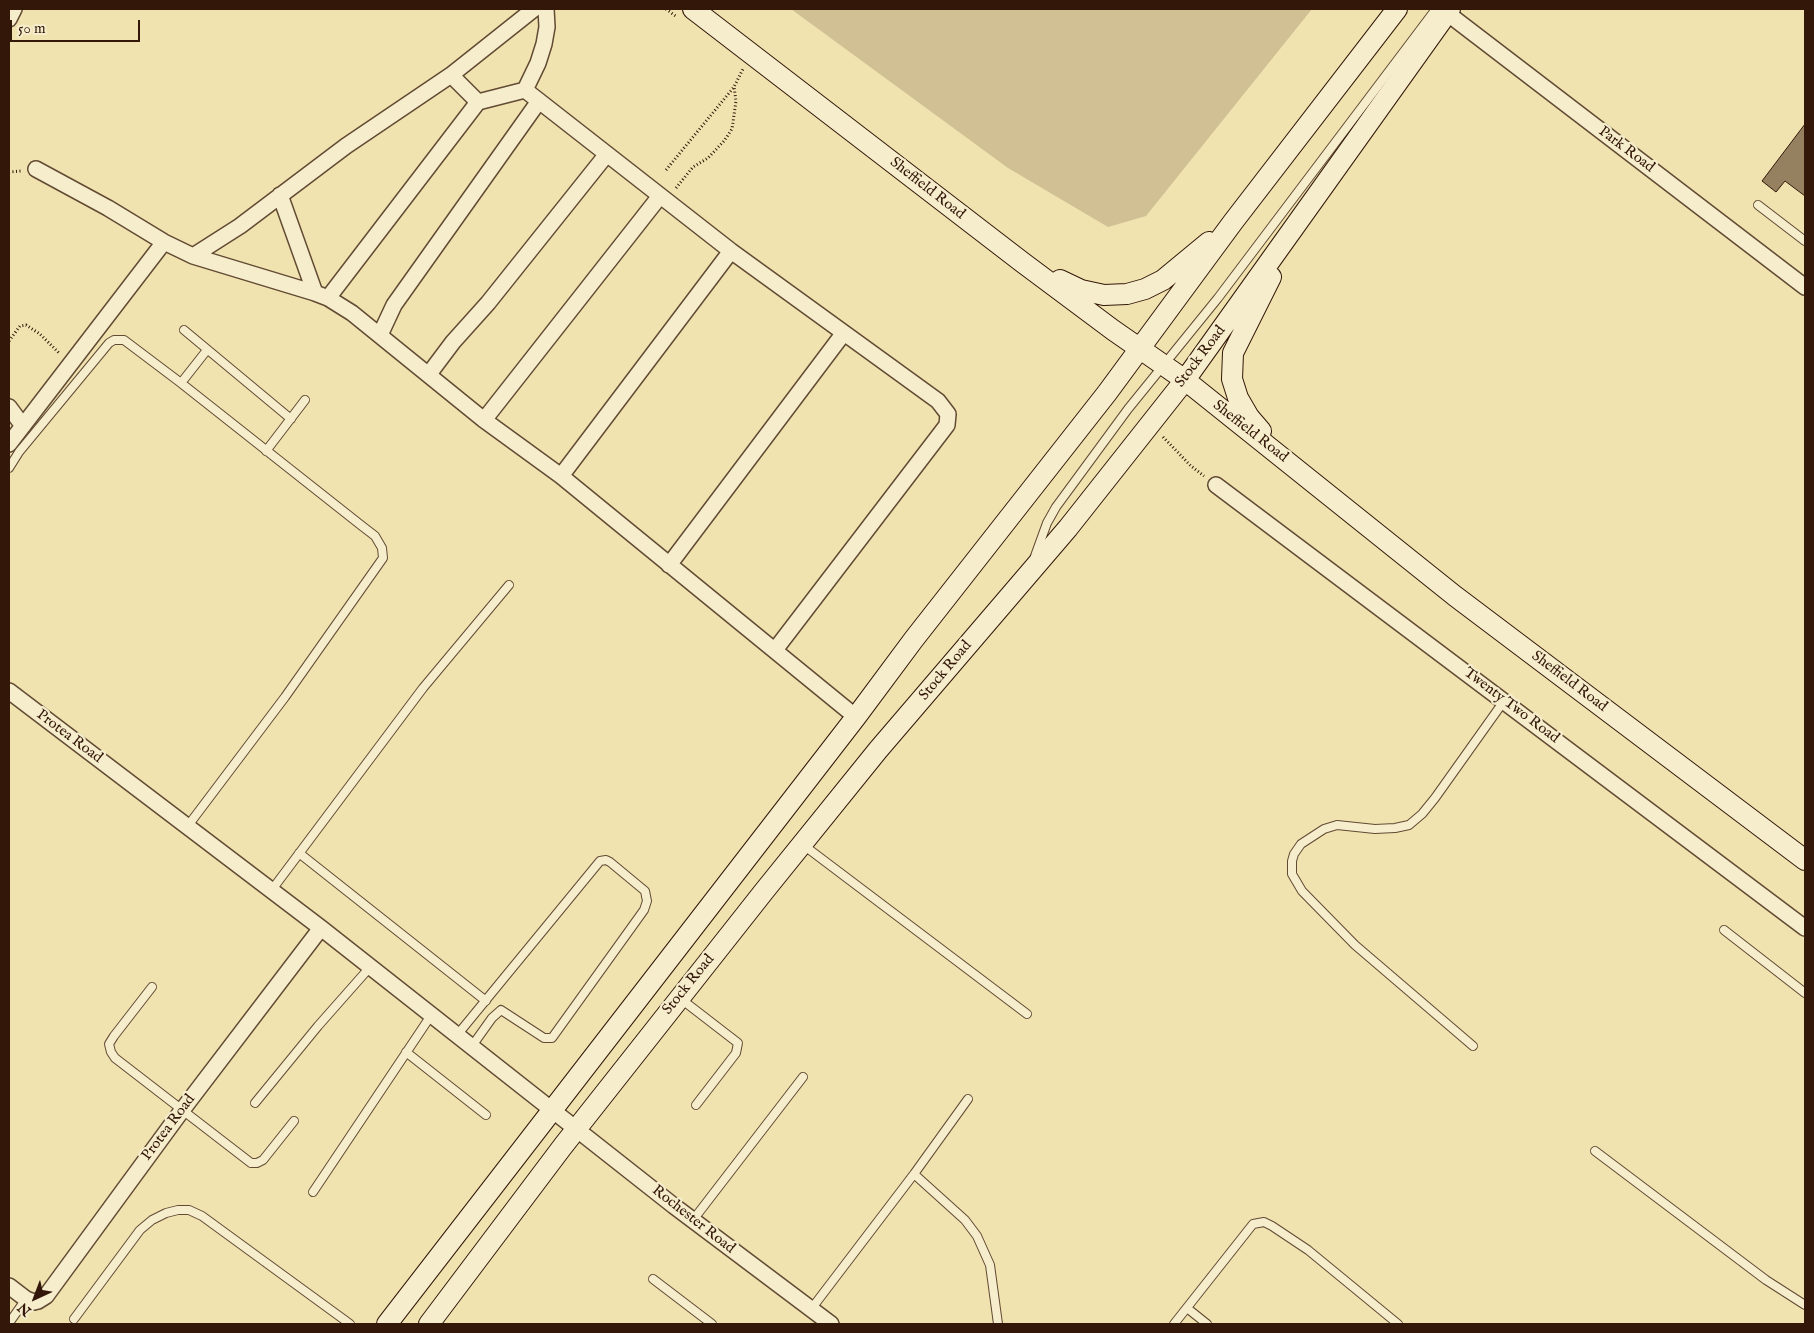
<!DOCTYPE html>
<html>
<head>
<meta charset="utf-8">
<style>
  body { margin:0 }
  #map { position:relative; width:1814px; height:1333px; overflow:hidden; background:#f0e3b0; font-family:"IM FELL English",serif }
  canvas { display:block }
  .frame { position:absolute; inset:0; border:10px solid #331709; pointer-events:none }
  .north { position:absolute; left:10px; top:1273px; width:50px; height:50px; -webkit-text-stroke:4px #f5edcc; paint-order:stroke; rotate:223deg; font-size:14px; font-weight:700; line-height:20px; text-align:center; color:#331709 }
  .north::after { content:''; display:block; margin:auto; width:18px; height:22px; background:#331709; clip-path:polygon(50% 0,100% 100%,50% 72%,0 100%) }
  .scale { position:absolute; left:10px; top:20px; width:130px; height:22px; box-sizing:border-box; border:2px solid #331709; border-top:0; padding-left:6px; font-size:15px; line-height:18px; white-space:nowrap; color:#331709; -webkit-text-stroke:4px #f5edcc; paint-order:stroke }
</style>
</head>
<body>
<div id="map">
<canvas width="1814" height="1333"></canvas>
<div class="frame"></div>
<div class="north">N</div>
<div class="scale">50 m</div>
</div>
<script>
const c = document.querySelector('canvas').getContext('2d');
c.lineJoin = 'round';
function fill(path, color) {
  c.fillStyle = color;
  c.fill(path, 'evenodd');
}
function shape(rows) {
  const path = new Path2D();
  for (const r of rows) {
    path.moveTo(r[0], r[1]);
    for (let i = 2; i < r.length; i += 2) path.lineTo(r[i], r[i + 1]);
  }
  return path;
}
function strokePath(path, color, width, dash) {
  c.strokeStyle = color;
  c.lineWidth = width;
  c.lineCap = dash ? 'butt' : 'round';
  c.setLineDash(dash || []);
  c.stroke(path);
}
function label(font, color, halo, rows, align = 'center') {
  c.font = font + ' "IM FELL English",serif';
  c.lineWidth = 4.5;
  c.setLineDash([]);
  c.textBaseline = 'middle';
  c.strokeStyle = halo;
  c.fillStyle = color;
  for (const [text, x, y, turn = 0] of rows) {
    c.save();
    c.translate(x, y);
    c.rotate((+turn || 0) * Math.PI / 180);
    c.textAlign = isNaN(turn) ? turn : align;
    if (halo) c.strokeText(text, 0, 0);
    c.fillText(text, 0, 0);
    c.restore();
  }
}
const green = shape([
  [791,9,1312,9,1146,216,1108,227,1008,168]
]);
const building = shape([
  [1805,124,1805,196,1785,181,1776,192,1762,181,1805,124]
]);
const path = shape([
  [666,9,677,17],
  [666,170,734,87,743,69],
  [9,172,21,171],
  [676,188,693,167,708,158,724,141,732,129,736,101,734,87],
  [9,341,20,326,26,325,40,334,60,354],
  [1163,437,1191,466,1204,476]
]);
const lane = shape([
  [1758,205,1805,241],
  [184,330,291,419],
  [181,383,207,350],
  [266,451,305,400],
  [9,468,19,452,109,343,114,340,124,340,181,383,362,526,375,536,382,548,383,558,285,697,187,827],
  [1035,556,1047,523,1056,507,1128,409,1218,298,1436,9],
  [802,844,1027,1014],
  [299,853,486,1001],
  [271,891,423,688,509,585],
  [1724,930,1805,993],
  [152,987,114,1036,109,1044,111,1052,115,1058,251,1163,257,1163,263,1160,294,1121],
  [681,999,738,1043,736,1053,696,1105],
  [458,1034,600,861,606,860,610,862,645,891,647,901,644,910,552,1038,544,1038,501,1010,492,1018,472,1046],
  [1473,1046,1355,945,1302,891,1292,874,1292,861,1294,854,1301,844,1324,829,1337,825,1375,829,1395,828,1409,825,1422,814,1435,798,1504,701],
  [406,1052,486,1115],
  [255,1103,318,1026,371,966],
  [1595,1151,1766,1280,1805,1305],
  [914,1174,965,1220,977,1236,990,1265,998,1324],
  [313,1192,432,1014],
  [693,1220,803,1077],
  [653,1279,712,1324],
  [812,1308,914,1174,968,1099],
  [1187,1308,1207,1324],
  [74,1319,140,1230,152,1220,166,1213,178,1210,189,1210,202,1216,350,1324],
  [9,1323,26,1299],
  [1174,1324,1253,1224,1264,1222,1272,1226,1308,1250,1398,1324]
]);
const street = shape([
  [1447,13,1805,287],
  [9,19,14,9],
  [451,75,478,102],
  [525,90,538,63,544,44,547,27,546,9],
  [36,169,108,208,164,242,193,256,315,293,328,298,352,313,484,420,561,476,856,717],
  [280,195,315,293],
  [193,256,240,226,346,146,451,75,534,9],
  [328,298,478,102,525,90,731,251,938,401,948,414,947,425,775,650],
  [380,335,394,305,539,101],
  [429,374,453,342,488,303,607,154],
  [9,407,23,426],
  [484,420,660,196],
  [9,444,164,242],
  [561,476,731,251],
  [1216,485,1805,928],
  [669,565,843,334],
  [9,691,321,928,674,1206,831,1324],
  [9,1286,26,1299,34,1302,38,1301,46,1296,183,1109,321,928]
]);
const secondary = shape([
  [693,9,1022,262,1113,330,1185,380,1455,596,1805,860],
  [1060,280,1081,290,1104,295,1127,294,1145,289,1163,280,1209,242],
  [1261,431,1249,417,1238,398,1232,379,1233,353,1271,277],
  [387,1324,856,717,914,639,1107,393,1233,222,1397,9],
  [429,1324,563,1146,765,890,878,750,1068,528,1185,380,1450,9]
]);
const streetNames = [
  ["Park Road",1626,150,37],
  ["Sheffield Road",927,189,38],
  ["Stock Road",1201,357,-53],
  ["Sheffield Road",1250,432,38],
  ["Stock Road",946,671,-50],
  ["Sheffield Road",1569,682,37],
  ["Twenty Two Road",1511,706,37],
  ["Protea Road",69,737,37],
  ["Stock Road",689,985,-51],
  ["Protea Road",169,1128,-53],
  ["Rochester Road",693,1220,38]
];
fill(green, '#d0c094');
fill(building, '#958160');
strokePath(building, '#331709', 1);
strokePath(lane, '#624a33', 10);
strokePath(street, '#624a33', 18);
strokePath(secondary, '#331709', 22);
strokePath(path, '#331709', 3, [1, 2.5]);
strokePath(lane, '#f5edcc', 8);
strokePath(street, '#f5edcc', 15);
strokePath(secondary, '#f5edcc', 20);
label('15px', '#331709', '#f5edcc', streetNames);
</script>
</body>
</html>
